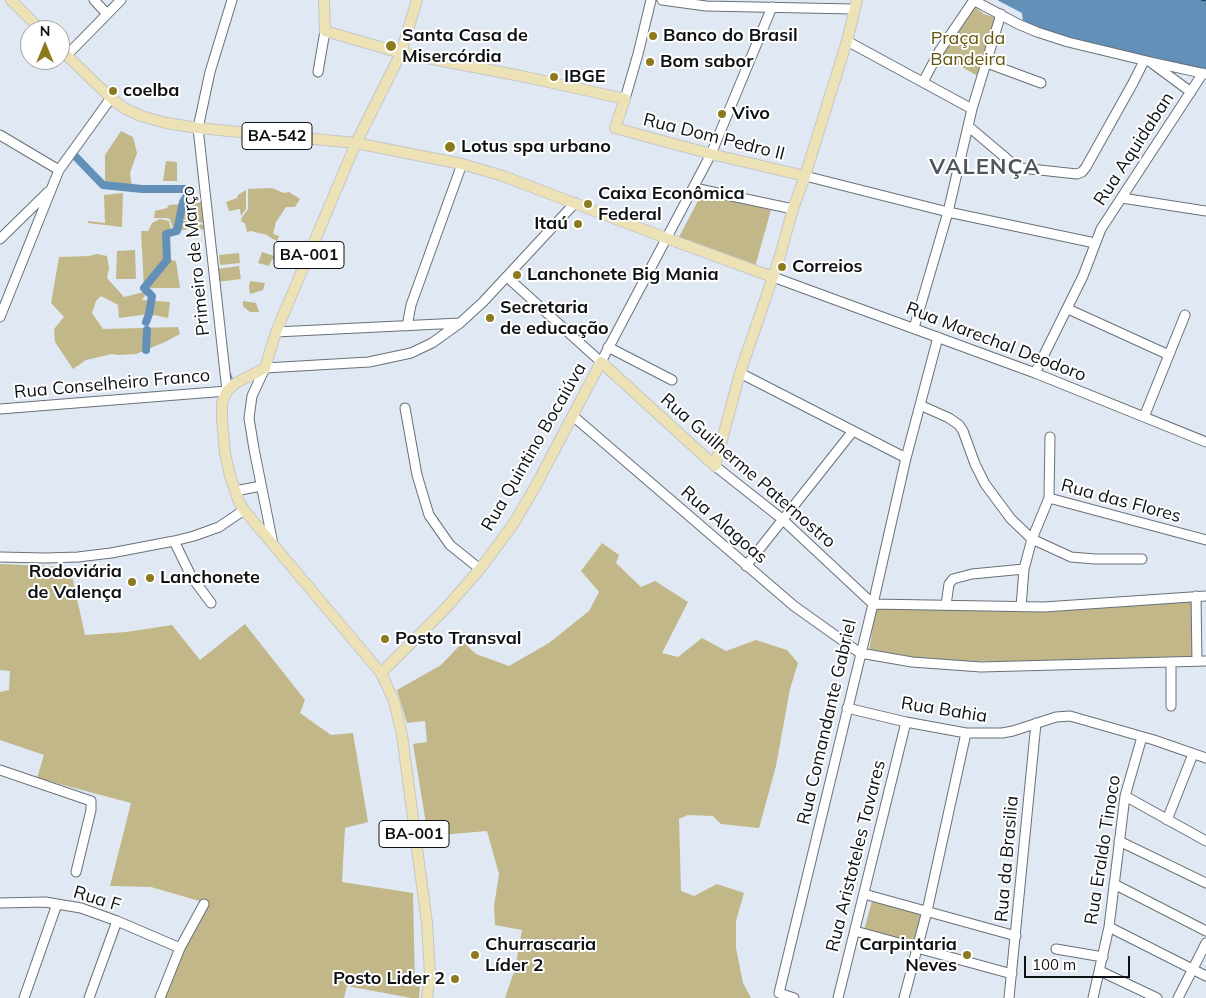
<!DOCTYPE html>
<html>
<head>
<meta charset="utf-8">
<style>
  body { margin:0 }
  #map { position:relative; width:1206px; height:998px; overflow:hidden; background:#e0e9f3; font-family:Mulish,sans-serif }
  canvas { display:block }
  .north { position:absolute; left:20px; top:20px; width:50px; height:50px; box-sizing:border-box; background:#fff; border:1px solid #9fa0a1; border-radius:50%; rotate:0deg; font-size:14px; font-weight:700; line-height:20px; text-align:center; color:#0f1215 }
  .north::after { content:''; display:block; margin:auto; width:18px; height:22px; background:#8d7a1f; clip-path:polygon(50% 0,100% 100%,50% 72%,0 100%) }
  .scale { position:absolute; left:1024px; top:956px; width:106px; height:22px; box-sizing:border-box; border:2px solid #0f1215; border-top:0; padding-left:6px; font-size:15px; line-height:18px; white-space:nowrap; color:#0f1215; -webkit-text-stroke:4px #fff; paint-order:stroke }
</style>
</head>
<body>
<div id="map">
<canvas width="1206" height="998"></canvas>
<div class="north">N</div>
<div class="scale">100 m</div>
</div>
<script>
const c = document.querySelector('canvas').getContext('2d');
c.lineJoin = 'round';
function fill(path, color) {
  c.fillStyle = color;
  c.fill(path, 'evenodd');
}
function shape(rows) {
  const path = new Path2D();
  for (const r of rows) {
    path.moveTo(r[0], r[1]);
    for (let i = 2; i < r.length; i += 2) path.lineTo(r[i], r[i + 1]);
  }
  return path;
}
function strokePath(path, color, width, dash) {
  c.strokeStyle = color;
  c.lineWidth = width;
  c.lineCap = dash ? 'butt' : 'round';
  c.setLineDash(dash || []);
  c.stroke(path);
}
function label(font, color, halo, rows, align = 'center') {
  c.font = font + ' Mulish,sans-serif';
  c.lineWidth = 4;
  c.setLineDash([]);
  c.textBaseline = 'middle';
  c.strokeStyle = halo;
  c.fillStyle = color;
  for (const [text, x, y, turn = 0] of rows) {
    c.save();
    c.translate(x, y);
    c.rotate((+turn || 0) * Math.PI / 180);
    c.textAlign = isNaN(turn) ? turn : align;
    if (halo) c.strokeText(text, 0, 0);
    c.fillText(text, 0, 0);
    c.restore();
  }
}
const green = shape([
  [975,7,984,14,996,18,979,77,942,55],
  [121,131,133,137,137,153,130,173,132,187,115,182,105,182,105,155],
  [166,161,177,162,177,181,163,181],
  [272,188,284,193,289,192,300,199,295,207,286,207,276,222,273,234,279,236,277,241,271,238,267,235,251,231,247,232,245,223,242,222,241,219,248,209,248,189],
  [246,190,246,209,241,216,240,209,229,211,226,202,237,198,238,195],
  [123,193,122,227,88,223,88,221,105,223,104,195],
  [702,193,771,210,755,267,678,239],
  [205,201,207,220,204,223,183,219,184,204],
  [182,204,180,217,175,226,174,233,170,219,165,218,154,218,155,211,167,208,169,205],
  [160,219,169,221,172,234,166,234,165,242,167,259,176,261,180,288,144,288,141,231,148,231,152,223],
  [180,220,204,225,204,230,196,228,177,231,177,224],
  [135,250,136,279,116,279,117,251],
  [262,252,299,264,297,270,272,259,269,266,258,263],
  [239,253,240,263,220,265,219,255],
  [97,254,107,256,109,268,107,278,124,297,148,291,142,300,170,302,168,318,149,314,119,318,118,305,101,296,96,301,92,313,103,329,178,327,180,334,165,342,136,354,118,355,112,354,86,360,73,369,55,342,54,329,64,317,51,303,59,257,89,256],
  [239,266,241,279,217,282,217,269],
  [250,281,265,283,263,290,250,294,249,286],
  [243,301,256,303,259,312,250,312,245,308,243,306],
  [602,543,619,555,616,563,641,587,655,581,688,602,662,653,678,657,702,638,726,651,756,640,787,650,798,663,790,689,776,766,759,828,721,824,713,816,688,815,679,819,681,891,694,896,717,884,744,893,736,921,736,948,743,983,751,998,505,998,515,969,522,930,495,925,494,906,499,874,487,831,428,836,413,744,427,742,425,721,407,723,397,690,441,665,463,642,476,654,509,666,549,643,589,611,599,592,581,571],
  [0,564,70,567,85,635,126,632,172,625,200,660,245,624,305,700,300,713,331,735,353,733,368,822,345,828,342,882,413,893,415,986,420,987,419,998,411,998,347,986,344,998,164,998,203,902,151,887,110,886,131,803,37,778,44,755,0,740,0,692,9,690,10,671,0,670],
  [1192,599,1193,657,1033,662,939,661,869,652,875,611,879,608],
  [872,901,922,914,914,944,864,930]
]);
const water = shape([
  [997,0,1206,0,1206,70,1046,33,1023,21,1022,13]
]);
const stream = shape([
  [229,372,232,379]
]);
const canal = shape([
  [74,155,103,185,142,189,191,189],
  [146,322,149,314,152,296,144,288,167,260,166,234,177,231,183,202,191,189],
  [146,350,147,330]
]);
const ferry = shape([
  [1201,0,1206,1]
]);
const minor = shape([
  [94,0,107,14],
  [662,0,706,6,853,9],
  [973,0,1018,24,1037,32,1068,42,1151,62,1206,74],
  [847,41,972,109],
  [66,56,121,0],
  [987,63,1041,83],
  [1153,64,1191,92],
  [318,72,325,31],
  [923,82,940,50,974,0],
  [625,99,638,54,651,0],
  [968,126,1013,164,1021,168,1077,174,1082,172,1086,167,1133,83,1144,61],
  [0,135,59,170],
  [805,176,948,212,1095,243],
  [694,188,793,209],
  [1122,198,1206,211],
  [0,239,48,192],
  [507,277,601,362,711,154,772,7],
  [773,277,1035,373,1206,442],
  [1068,309,1169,355],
  [0,317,59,170,111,98],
  [407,326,411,305,462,164],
  [914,328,948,212,972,109,1001,14],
  [276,332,460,323],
  [608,347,672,380],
  [740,373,906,458],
  [1035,373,1083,276,1101,229,1203,73],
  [920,405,949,418,959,425,963,431,975,464,985,484,1011,519,1032,539,1071,557,1095,559,1142,559],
  [405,408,417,475,429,515,450,545,480,569],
  [0,409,227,391,198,128,210,72,232,0],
  [573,416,794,606,860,653,912,662,981,667,1206,661],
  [1144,417,1185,315],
  [715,466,782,519,873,604,1044,607,1206,596],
  [235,491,261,486],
  [1049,498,1050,437],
  [174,541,191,576,211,603],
  [273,544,254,449,249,418,252,396,265,368,369,362,411,353,432,343,460,323,483,302,575,203],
  [0,557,45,558,78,557,111,553,174,541,194,536,219,527,244,510],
  [746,566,853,431],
  [1196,596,1197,661],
  [946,605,949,584,953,579,972,574,1024,569],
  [1021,607,1024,569,1032,539,1049,498,1206,540],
  [1171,706,1171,662],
  [847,708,906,722,966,733,1002,733,1013,731,1056,717,1070,716,1154,740,1206,758],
  [0,770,91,801,91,810,76,872],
  [1125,796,1206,841],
  [1167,820,1193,754],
  [1119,841,1206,883],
  [1114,884,1206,931],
  [864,894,1016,936],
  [0,903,45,902,81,908,117,921,180,948],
  [1109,927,1206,976],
  [855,931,1012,974],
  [1056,949,1103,957],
  [1100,971,1157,998],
  [24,998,57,904],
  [89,998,117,921],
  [160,998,180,948,204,904],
  [794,998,779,993,873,604,906,458,938,337],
  [838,998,906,722],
  [904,998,927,911,966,733],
  [1009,998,1036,723],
  [1093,998,1109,927,1125,796,1142,737],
  [1178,998,1206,943]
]);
const major = shape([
  [11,0,41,30],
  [324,0,325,31,401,53,526,77,625,99,615,128,711,154,805,176],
  [417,0,401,53,356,143,276,332,265,368,236,383,227,391,222,403,222,420,225,453,230,476,239,502,244,510,381,673,394,701,402,735,427,923,430,975,427,998],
  [60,49,111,98,124,108,141,116,166,123,198,128,356,143,462,164,503,176,666,238,773,277],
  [381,673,445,609,480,569,514,523,534,489,601,362,715,466,740,373,779,259,793,209,805,176,847,41,857,0]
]);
const markers = [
  [653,36,5,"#8d7a1f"],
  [391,46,6,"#8d7a1f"],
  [650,62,5,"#8d7a1f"],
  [554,77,5,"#8d7a1f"],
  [113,91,5,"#8d7a1f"],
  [722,114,5,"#8d7a1f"],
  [450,147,6,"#8d7a1f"],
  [588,204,5,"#8d7a1f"],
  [578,224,5,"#8d7a1f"],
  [782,267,5,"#8d7a1f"],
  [517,275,5,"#8d7a1f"],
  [490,318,5,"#8d7a1f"],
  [150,578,5,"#8d7a1f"],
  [132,582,5,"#8d7a1f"],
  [385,639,5,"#8d7a1f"],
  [475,955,5,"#8d7a1f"],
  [967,955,5,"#8d7a1f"],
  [455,979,5,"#8d7a1f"]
];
const shields = [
  [277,136,70],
  [309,255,70],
  [414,834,70]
];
const shieldNames = [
  ["BA-542",277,136],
  ["BA-001",309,255],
  ["BA-001",414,834]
];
const poiNames = [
  ["Santa Casa de",402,36],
  ["Misercórdia",402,57],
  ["Banco do Brasil",663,36],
  ["Bom sabor",660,62],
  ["IBGE",564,77],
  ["coelba",123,91],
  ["Vivo",732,114],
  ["Lotus spa urbano",461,147],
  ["Caixa Econômica",598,194],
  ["Federal",598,215],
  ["Itaú",568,224,"right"],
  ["Correios",792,267],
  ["Lanchonete Big Mania",527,275],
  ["Secretaria",500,308],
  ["de educação",500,329],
  ["Rodoviária",122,572,"right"],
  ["de Valença",122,593,"right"],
  ["Lanchonete",160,578],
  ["Posto Transval",395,639],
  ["Churrascaria",485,945],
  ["Líder 2",485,966],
  ["Carpintaria",957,945,"right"],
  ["Neves",957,966,"right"],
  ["Posto Lider 2",445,979,"right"]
];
const parkNames = [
  ["Praça da",968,39],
  ["Bandeira",968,60]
];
const streetNames = [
  ["Rua Dom Pedro II",714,137,14],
  ["Rua Aquidaban",1134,149,-57],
  ["Primeiro de Março",196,261,-96],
  ["Rua Marechal Deodoro",996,342,21],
  ["Rua Conselheiro Franco",112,384,-5],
  ["Rua Quintino Bocaiúva",534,447,-60],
  ["Rua Guilherme Paternostro",748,471,41],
  ["Rua das Flores",1121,501,15],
  ["Rua Alagoas",724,525,41],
  ["Rua Bahia",944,710,9],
  ["Rua Comandante Gabriel",827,722,-77],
  ["Rua Eraldo Tinoco",1103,850,-81],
  ["Rua Aristoteles Tavares",856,856,-76],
  ["Rua da Brasilia",1007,859,-85],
  ["Rua F",97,899,17]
];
const districtNames = [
  ["VALENÇA",985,167]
];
fill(green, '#c1b789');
fill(water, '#6390b9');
strokePath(stream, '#6390b9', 2);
strokePath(canal, '#6390b9', 8);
strokePath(ferry, '#103350', 1, [6, 5]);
strokePath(minor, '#687179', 11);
strokePath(major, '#c5c6c7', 12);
strokePath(minor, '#fff', 9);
strokePath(major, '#ece2b6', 10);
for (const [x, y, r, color] of markers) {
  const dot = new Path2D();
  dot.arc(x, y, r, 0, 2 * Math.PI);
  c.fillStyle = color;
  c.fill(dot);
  strokePath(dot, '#fff', 2);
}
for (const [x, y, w] of shields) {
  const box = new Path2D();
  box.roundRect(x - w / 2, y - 13.5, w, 27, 4);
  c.fillStyle = '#fff';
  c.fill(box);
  strokePath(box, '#0f1215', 1);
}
label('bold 16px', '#0f1215', null, shieldNames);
label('bold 18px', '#0f1215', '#fff', poiNames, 'left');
label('18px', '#64560d', '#fff', parkNames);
label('18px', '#0f1215', '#fff', streetNames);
c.letterSpacing = '1px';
label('bold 22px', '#4e565d', '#fff', districtNames);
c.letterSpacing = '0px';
</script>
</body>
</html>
